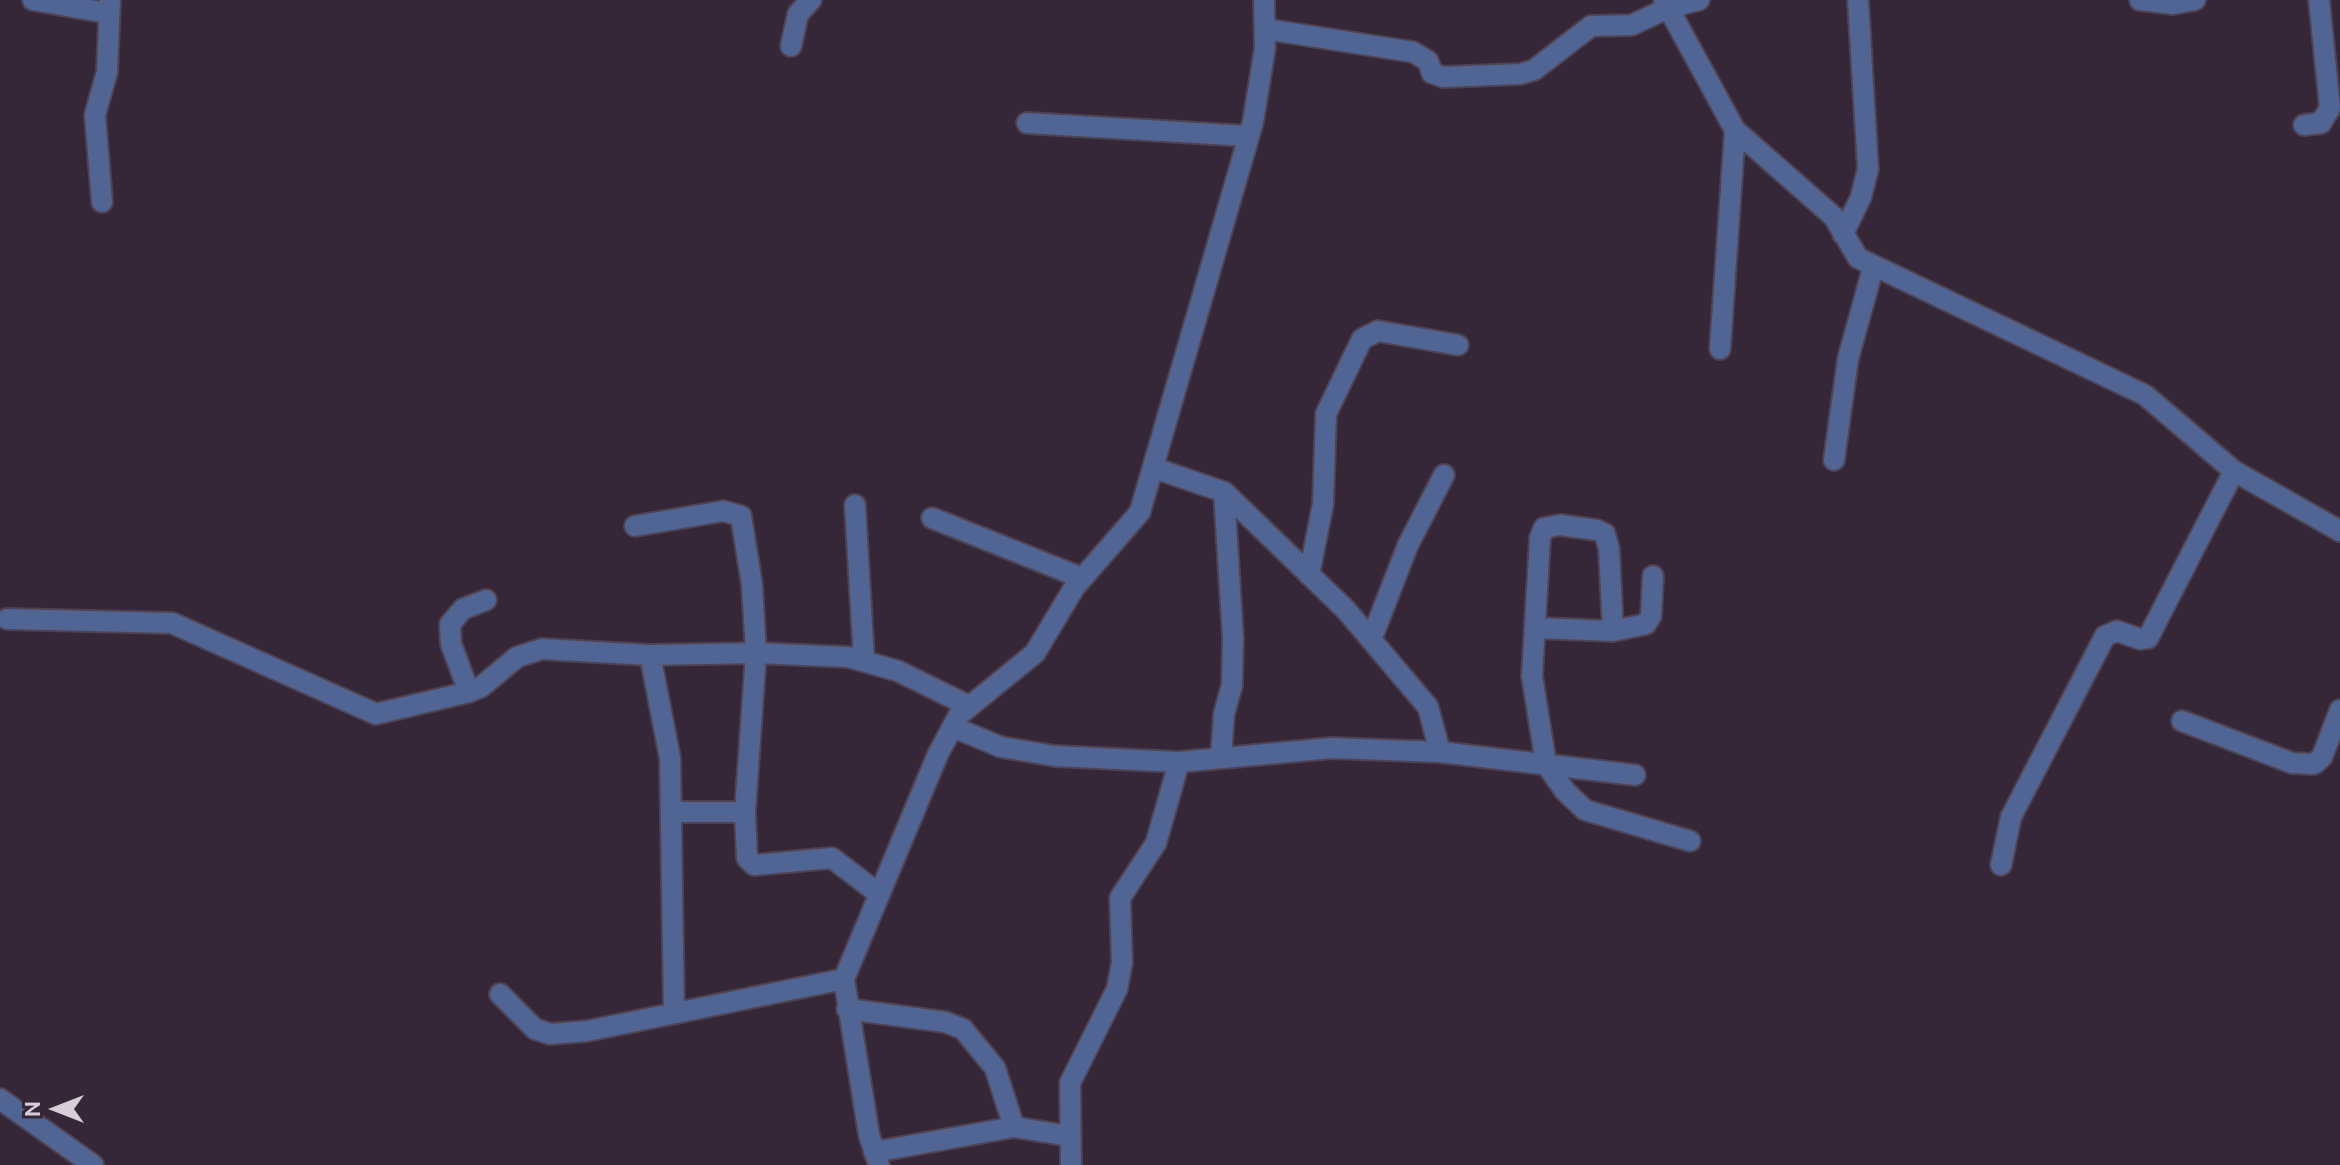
<!DOCTYPE html>
<html>
<head>
<meta charset="utf-8">
<style>
  body { margin:0 }
  #map { position:relative; width:2340px; height:1165px; overflow:hidden; background:#352737; font-family:Ubuntu,sans-serif }
  canvas { display:block }
  .north { position:absolute; left:16px; top:1069px; width:80px; height:80px; -webkit-text-stroke:6px #352737; paint-order:stroke; rotate:270deg; font-size:22px; font-weight:700; line-height:32px; text-align:center; color:#d7ced9 }
  .north::after { content:''; display:block; margin:auto; width:28px; height:36px; background:#d7ced9; clip-path:polygon(50% 0,100% 100%,50% 72%,0 100%) }
</style>
</head>
<body>
<div id="map">
<canvas width="2340" height="1165"></canvas>
<div class="north">N</div>
</div>
<script>
const c = document.querySelector('canvas').getContext('2d');
c.lineJoin = 'round';
function shape(rows) {
  const path = new Path2D();
  for (const r of rows) {
    path.moveTo(r[0], r[1]);
    for (let i = 2; i < r.length; i += 2) path.lineTo(r[i], r[i + 1]);
  }
  return path;
}
function strokePath(path, color, width, dash) {
  c.strokeStyle = color;
  c.lineWidth = width;
  c.lineCap = dash ? 'butt' : 'round';
  c.setLineDash(dash || []);
  c.stroke(path);
}
const minor = shape([
  [33,0,107,13],
  [1664,0,1735,130,1834,217,1858,258,2145,395,2234,471,2340,531],
  [2140,0,2173,4,2195,0],
  [1265,29,1413,52,1428,61,1432,73,1443,77,1520,74,1534,70,1591,26,1632,25,1668,8,1699,0],
  [791,46,798,14,811,0],
  [1027,123,1248,136],
  [2304,125,2321,123,2330,108,2319,0],
  [102,202,95,115,107,72,110,0],
  [1843,234,1861,197,1868,169,1858,0],
  [1720,349,1735,130],
  [1834,460,1848,359,1873,268],
  [1154,468,1224,492,1346,610,1428,707,1440,752],
  [855,505,864,660],
  [932,518,1082,578],
  [635,526,723,511,741,516,752,585,756,653,745,812,747,858,754,865,832,858,879,894],
  [1309,575,1323,504,1326,414,1362,339,1378,331,1458,345],
  [7,619,172,623,376,714,469,692,481,687,517,657,542,649,650,655,756,653,848,657,898,671,967,705],
  [1535,628,1613,631,1646,624,1651,616,1653,576],
  [1613,631,1609,549,1605,534,1597,530,1560,525,1544,528,1540,538,1532,676,1546,764,1565,791,1585,810,1690,841],
  [1371,640,1408,545,1444,475],
  [650,655,670,758,674,1011],
  [469,692,451,644,450,624,463,609,486,600],
  [2182,721,2292,763,2314,764,2322,757,2340,710],
  [953,727,1001,747,1055,756,1179,762,1332,748,1440,752,1635,775],
  [1221,757,1224,714,1232,685,1233,638,1224,492],
  [674,812,745,812],
  [2001,865,2011,817,2105,636,2117,631,2140,639,2148,638,2234,471],
  [500,994,535,1029,550,1034,587,1031,844,979],
  [847,1009,945,1022,963,1029,995,1068,1014,1127],
  [0,1099,93,1165],
  [874,1152,1014,1127,1069,1136],
  [879,1165,869,1135,844,979,938,754,959,715,1035,653,1074,588,1140,512,1253,122,1265,48,1264,0],
  [1071,1165,1070,1083,1117,989,1122,963,1120,898,1156,843,1179,762]
]);
strokePath(minor, '#4f4251', 24);
strokePath(minor, '#516594', 20);
</script>
</body>
</html>
